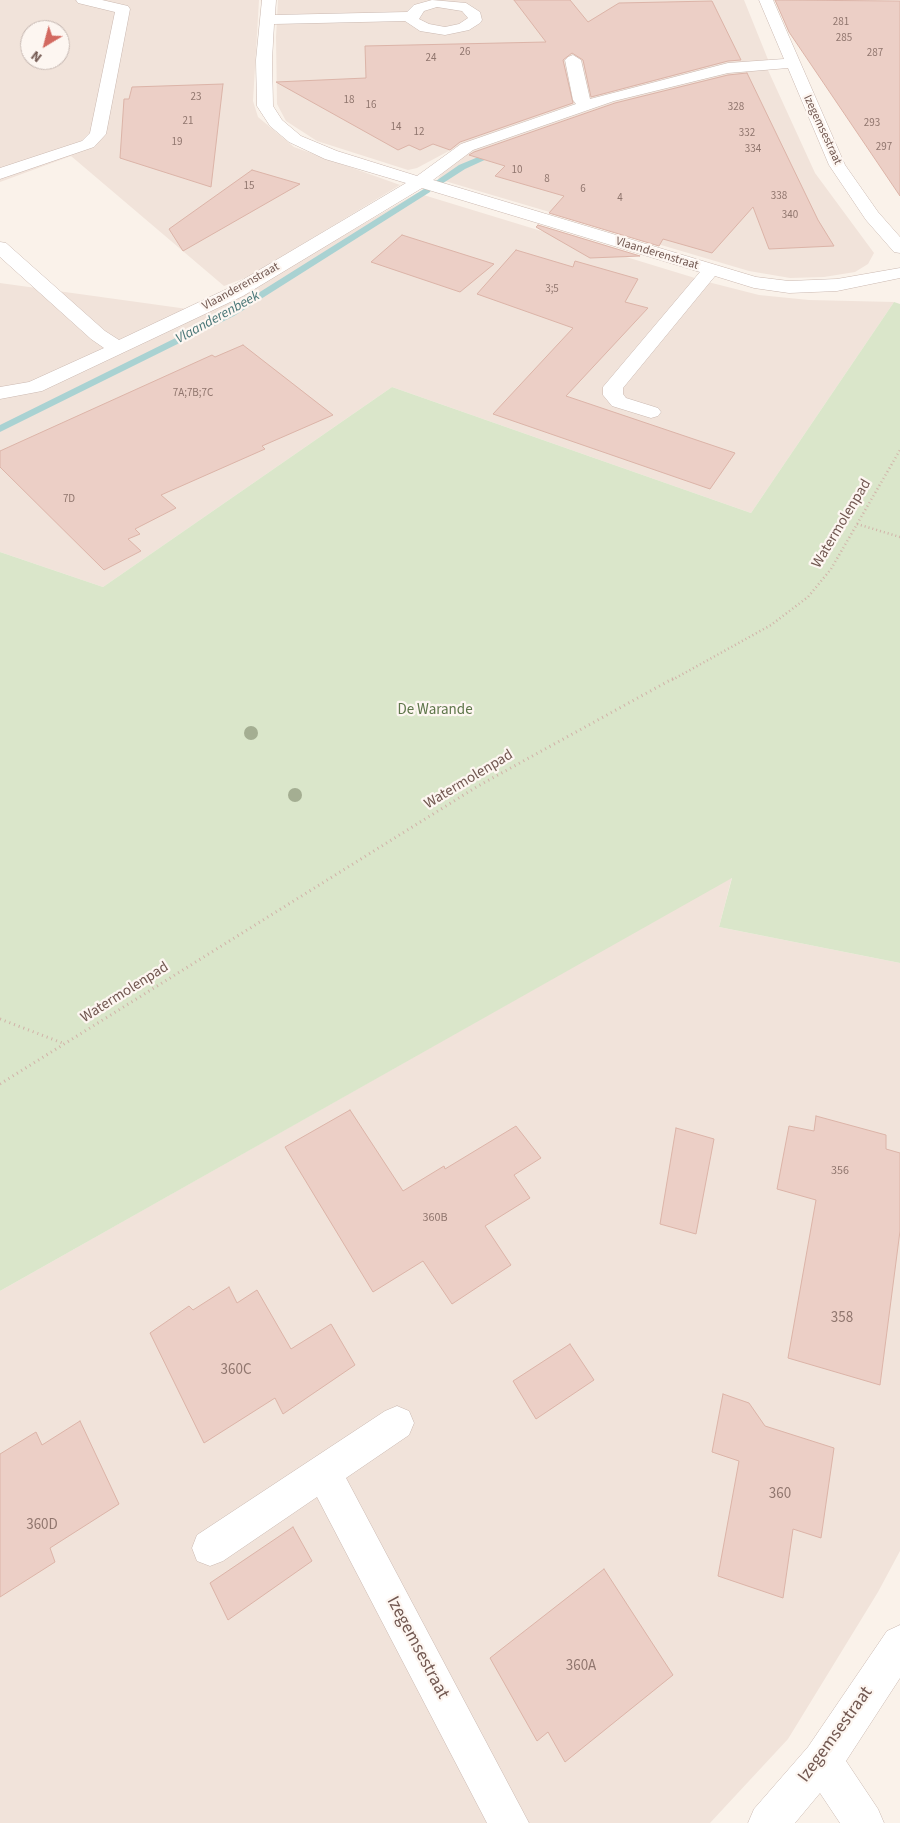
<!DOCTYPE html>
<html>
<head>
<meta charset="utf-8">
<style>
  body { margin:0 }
  #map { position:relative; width:900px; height:1823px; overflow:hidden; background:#faf2ea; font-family:"Source Sans 3",sans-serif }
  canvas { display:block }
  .north { position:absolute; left:20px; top:20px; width:50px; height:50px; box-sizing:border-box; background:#fdf6f1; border:1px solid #c5b7b1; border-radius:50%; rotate:217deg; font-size:14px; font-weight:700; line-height:20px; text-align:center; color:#725851 }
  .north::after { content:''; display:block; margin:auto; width:18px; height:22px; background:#d36960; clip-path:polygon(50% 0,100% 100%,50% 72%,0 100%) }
</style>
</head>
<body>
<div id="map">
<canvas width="900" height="1823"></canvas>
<div class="north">N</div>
</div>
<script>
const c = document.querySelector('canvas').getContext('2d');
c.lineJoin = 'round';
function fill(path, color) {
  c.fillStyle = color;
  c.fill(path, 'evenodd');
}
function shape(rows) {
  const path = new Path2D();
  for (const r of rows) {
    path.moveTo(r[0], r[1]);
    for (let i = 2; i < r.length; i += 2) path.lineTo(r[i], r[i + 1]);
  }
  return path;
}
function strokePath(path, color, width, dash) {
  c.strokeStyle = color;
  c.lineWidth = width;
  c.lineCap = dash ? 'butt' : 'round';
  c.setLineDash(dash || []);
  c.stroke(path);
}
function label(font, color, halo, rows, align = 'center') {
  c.font = font + ' "Source Sans 3",sans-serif';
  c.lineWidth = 4.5;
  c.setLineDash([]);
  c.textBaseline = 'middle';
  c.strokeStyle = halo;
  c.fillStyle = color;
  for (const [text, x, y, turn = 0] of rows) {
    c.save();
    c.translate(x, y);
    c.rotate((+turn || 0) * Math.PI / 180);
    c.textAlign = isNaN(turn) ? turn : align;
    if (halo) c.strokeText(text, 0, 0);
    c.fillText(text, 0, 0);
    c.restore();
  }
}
const residential = shape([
  [0,0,259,0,253,101,258,117,294,147,400,185,250,276,224,286,71,156,0,182],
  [30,30,60,30,60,60,30,60],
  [278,0,744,0,769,62,606,95,545,114,460,145,417,168,408,170,317,141,286,121,277,104,276,37],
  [767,68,815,173,874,253,868,264,855,272,824,277,790,278,749,271,438,179,446,167,469,151,622,98,724,72],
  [417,193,708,282,759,295,809,300,894,302,751,513,392,387,103,587,0,552,0,283,202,311,253,288],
  [732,877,719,927,900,963,900,1551,878,1592,788,1739,710,1823,0,1823,0,1291]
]);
const green = shape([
  [894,302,900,304,900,963,719,927,732,878,0,1291,0,552,103,587,392,387,751,513]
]);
const stream = shape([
  [495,150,502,152,465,169,437,187,430,185,459,165,495,150],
  [427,187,431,190,430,192,234,316,0,432,0,425,228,312,427,187]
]);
const building = shape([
  [514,0,570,0,588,22,619,3,712,1,741,60,728,61,591,97,583,60,572,53,563,60,573,103,460,142,450,150,433,144,420,150,409,145,398,150,276,82,366,78,365,46,546,42,514,0],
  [775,0,900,1,900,196,789,32,775,0],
  [747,73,818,220,834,246,769,249,753,207,712,253,663,239,659,246,549,213,564,196,495,176,505,166,469,155,474,152,615,103,728,75,747,73],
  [223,84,211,187,120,158,124,99,129,99,132,87,223,84],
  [252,170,300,184,183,251,169,229,252,170],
  [538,225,640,256,590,258,536,227,538,225],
  [402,235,494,264,460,292,371,262,402,235],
  [516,250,573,267,575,261,638,279,625,302,648,308,566,396,735,453,710,489,493,414,573,328,477,294,516,250],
  [243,345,333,415,262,446,265,449,161,495,176,508,135,529,140,534,128,539,141,551,104,570,0,467,0,451,212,355,215,357,243,345],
  [350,1110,403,1191,444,1166,445,1169,516,1126,541,1158,514,1175,530,1198,485,1226,511,1265,452,1304,423,1261,373,1292,285,1147,350,1110],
  [816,1116,886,1135,886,1149,900,1153,900,1231,880,1385,788,1358,816,1200,777,1189,789,1126,814,1131,816,1116],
  [676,1128,714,1139,696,1234,660,1224,676,1128],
  [229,1287,237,1303,257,1290,291,1349,331,1324,355,1365,283,1414,275,1398,204,1443,150,1333,189,1306,193,1310,229,1287],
  [570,1344,594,1380,536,1419,513,1381,570,1344],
  [723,1394,749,1403,765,1426,834,1448,821,1538,793,1529,783,1598,718,1576,739,1461,712,1452,723,1394],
  [80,1421,119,1504,50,1548,55,1562,0,1597,0,1454,36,1432,42,1445,80,1421],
  [293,1527,312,1561,228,1620,210,1583,293,1527],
  [604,1569,673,1675,565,1762,548,1732,537,1741,490,1658,604,1569]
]);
const pathFar1 = shape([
  [857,524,900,537],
  [672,680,771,625,808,597,831,569,900,450]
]);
const path = shape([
  [0,1019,65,1044],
  [0,1084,478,786,674,678]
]);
const minor = shape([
  [76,0,102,0,128,6,130,9,106,134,94,147,0,179,0,168,82,141,90,133,115,12,78,3,76,0],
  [262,0,276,0,275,15,407,12,414,5,432,0,466,3,480,12,482,20,480,23,469,30,445,35,420,31,405,21,274,24,272,60,273,106,282,120,301,136,337,151,417,176,461,144,576,104,573,100,565,60,568,57,573,55,581,60,590,99,728,63,784,59,759,0,773,0,845,165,878,212,900,237,900,253,894,252,866,220,829,165,788,68,728,73,614,101,473,150,433,180,756,277,789,281,837,279,900,268,900,278,837,291,789,293,754,288,715,276,623,388,623,394,626,398,658,408,661,412,658,416,651,418,612,406,603,395,603,387,700,272,422,188,243,296,42,391,0,399,0,387,29,382,104,348,91,339,0,257,0,242,6,243,105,331,119,340,229,288,406,183,325,159,289,142,270,126,257,106,256,60,262,0],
  [437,7,462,11,468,18,459,24,445,27,429,24,419,19,424,11,437,7],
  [397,1406,409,1411,414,1423,409,1435,346,1478,529,1823,487,1823,317,1497,223,1561,210,1566,197,1561,192,1548,197,1535,385,1411,397,1406],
  [900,1625,900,1678,846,1761,878,1809,884,1823,840,1823,820,1793,795,1823,748,1823,754,1809,808,1747,887,1631,900,1625]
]);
const trees = [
  [251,733],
  [295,795]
];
const farNumbernames = [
  ["281",841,23],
  ["285",844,39],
  ["26",465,53],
  ["287",875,54],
  ["24",431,59],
  ["23",196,98],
  ["18",349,101],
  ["16",371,106],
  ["328",736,108],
  ["21",188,122],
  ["293",872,124],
  ["14",396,128],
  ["12",419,133],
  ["332",747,134],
  ["19",177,143],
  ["297",884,148],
  ["334",753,150],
  ["10",517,171],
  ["8",547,180],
  ["15",249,187],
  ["6",583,190],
  ["338",779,197],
  ["4",620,199],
  ["340",790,216],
  ["3;5",552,290],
  ["7A;7B;7C",193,394],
  ["7D",69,500]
];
const farStreetnames = [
  ["Izegemsestraat",822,130,65],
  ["Vlaanderenstraat",657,254,17],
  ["Vlaanderenstraat",241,287,-29]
];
const numberNames = [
  ["356",840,1171],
  ["360B",435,1218]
];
const farWaternames = [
  ["Vlaanderenbeek",218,318,-29]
];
const streetNames = [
  ["Watermolenpad",842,524,-59],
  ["Watermolenpad",469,780,-31],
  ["Watermolenpad",125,993,-32]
];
const parkNames = [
  ["De Warande",435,711]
];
const nearNumbernames = [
  ["358",842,1319],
  ["360C",236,1371],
  ["360",780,1495],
  ["360D",42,1526],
  ["360A",581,1667]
];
const nearStreetnames = [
  ["Izegemsestraat",417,1648,62],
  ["Izegemsestraat",836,1735,-54]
];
fill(residential, '#f1e3da');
fill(green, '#dae6ca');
fill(stream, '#a9d2d2');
fill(building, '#eccfc6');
strokePath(building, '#dcb4a8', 1);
strokePath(minor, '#cbb9b1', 1);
strokePath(pathFar1, '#d1b2a8', 2.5, [1, 3]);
strokePath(path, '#d1b2a8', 3, [1, 4]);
fill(minor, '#fff');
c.fillStyle = '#a4ae92';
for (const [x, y] of trees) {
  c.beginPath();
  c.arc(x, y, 7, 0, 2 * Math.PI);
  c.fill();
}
label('11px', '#90766e', null, farNumbernames);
label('12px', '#725851', '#fdf6f1', farStreetnames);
label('12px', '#90766e', null, numberNames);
label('italic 14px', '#467475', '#fdf6f1', farWaternames);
label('15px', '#725851', '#fdf6f1', streetNames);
label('15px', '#5e764a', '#fdf6f1', parkNames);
label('15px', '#90766e', null, nearNumbernames);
label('18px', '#725851', '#fdf6f1', nearStreetnames);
</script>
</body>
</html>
